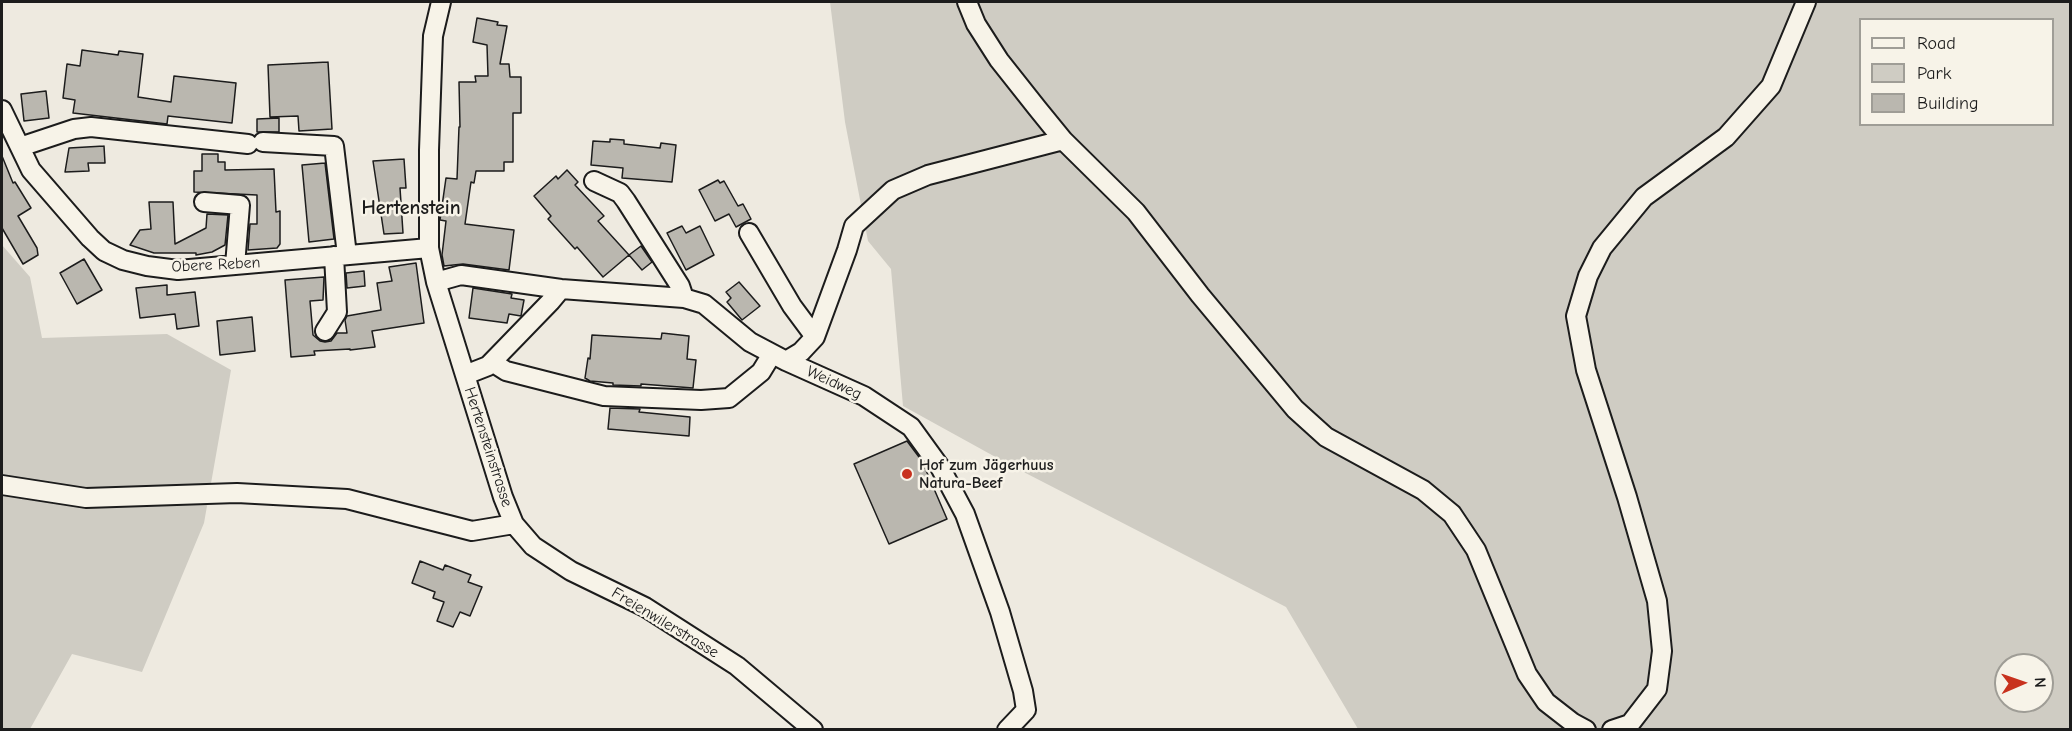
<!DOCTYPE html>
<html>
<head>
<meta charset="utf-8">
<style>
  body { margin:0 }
  #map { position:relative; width:2072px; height:731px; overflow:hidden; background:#eeeae0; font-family:"Comic Neue",sans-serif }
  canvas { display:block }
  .frame { position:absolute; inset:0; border:3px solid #1c1c1c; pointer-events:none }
  .legend { position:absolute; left:1859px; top:18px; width:195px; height:108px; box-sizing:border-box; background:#f7f3e8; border:2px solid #9f9d96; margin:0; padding:8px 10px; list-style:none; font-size:18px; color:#1c1c1c }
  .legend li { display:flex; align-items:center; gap:12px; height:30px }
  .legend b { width:30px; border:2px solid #9f9d96 }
  .north { position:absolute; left:1994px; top:653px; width:60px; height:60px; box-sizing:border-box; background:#f7f3e8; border:2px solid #9f9d96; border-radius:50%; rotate:88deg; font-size:16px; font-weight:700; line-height:24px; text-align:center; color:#1c1c1c }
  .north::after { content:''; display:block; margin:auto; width:21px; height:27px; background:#c8321e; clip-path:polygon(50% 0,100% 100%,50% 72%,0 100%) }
</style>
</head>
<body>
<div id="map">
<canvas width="2072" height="731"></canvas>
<div class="frame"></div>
<ul class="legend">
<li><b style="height:8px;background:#f7f3e8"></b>Road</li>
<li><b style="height:16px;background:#cfccc3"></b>Park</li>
<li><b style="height:16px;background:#bab7af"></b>Building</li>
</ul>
<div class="north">N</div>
</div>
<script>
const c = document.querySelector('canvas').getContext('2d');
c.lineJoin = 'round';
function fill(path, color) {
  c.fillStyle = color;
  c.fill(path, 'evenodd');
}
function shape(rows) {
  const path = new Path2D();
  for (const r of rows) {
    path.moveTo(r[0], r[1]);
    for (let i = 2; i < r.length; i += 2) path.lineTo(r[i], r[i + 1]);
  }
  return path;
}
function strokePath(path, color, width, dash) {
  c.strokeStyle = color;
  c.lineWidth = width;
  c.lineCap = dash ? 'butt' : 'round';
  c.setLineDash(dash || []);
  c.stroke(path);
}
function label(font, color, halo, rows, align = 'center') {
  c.font = font + ' "Comic Neue",sans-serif';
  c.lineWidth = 5;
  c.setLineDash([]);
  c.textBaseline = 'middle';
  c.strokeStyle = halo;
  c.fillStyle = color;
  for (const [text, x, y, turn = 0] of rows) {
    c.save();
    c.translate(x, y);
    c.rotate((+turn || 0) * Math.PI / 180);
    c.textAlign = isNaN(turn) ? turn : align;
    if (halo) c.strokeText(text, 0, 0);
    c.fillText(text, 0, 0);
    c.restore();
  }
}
const green = shape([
  [830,2,2070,2,2070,729,1358,729,1286,607,1010,465,903,406,891,269,868,241,845,122],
  [1860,20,2052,20,2052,124,1860,124],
  [2006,665,2042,665,2042,701,2006,701],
  [2,245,30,277,42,338,167,334,231,370,204,523,142,672,72,654,30,729,2,729]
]);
const building = shape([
  [477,18,498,22,497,25,507,26,500,64,509,64,510,77,521,77,521,113,513,113,513,162,504,162,504,171,476,171,474,183,471,182,465,224,514,230,509,270,463,264,444,266,442,255,446,221,440,220,446,178,457,179,459,127,460,127,459,82,476,82,475,76,488,76,487,45,473,42,477,18],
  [82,50,118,55,119,51,143,54,138,97,171,102,174,76,236,83,232,123,168,116,167,124,73,113,75,100,63,98,67,64,80,66,82,50],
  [328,62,332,129,299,131,298,116,270,117,268,65,328,62],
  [46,91,49,118,24,121,21,94,46,91],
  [279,118,279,132,257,132,257,119,279,118],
  [610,139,624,140,624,144,660,148,661,143,676,145,672,182,622,178,623,168,591,165,593,141,610,142,610,139],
  [104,146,105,163,88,163,89,171,65,172,69,148,104,146],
  [202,154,218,154,218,162,225,162,225,170,274,169,276,212,280,211,280,244,277,248,248,250,250,224,257,224,257,195,194,192,194,171,202,171,202,154],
  [2,156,13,183,15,182,31,208,18,216,37,248,38,255,23,264,2,228,2,156],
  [404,159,406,188,400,188,403,233,384,234,373,161,404,159],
  [325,163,334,239,309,242,302,165,325,163],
  [567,170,578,182,575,185,604,216,598,221,629,255,603,277,577,247,575,249,548,219,551,216,534,196,556,176,558,179,567,170],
  [718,180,720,183,724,181,738,206,743,204,751,219,736,227,729,214,715,221,699,190,718,180],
  [149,202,173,202,175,244,206,228,207,214,228,215,225,245,212,252,196,255,196,253,154,253,130,245,140,230,151,229,149,202],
  [682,226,686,233,700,226,714,255,686,270,667,233,682,226],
  [641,246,652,262,642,270,629,255,641,246],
  [84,259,102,290,77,304,60,273,84,259],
  [416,263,424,323,372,331,375,347,350,350,350,349,314,351,315,355,291,357,285,280,324,277,323,300,310,301,313,335,320,341,325,342,331,341,337,333,347,333,345,320,347,316,381,310,377,283,392,281,389,267,416,263],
  [364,271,365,286,347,288,346,273,364,271],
  [739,282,760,306,742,320,727,302,731,298,726,292,739,282],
  [167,285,167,295,195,292,199,326,177,329,175,314,140,318,136,288,167,285],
  [473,288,512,294,511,298,524,300,521,316,509,314,507,323,469,318,473,288],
  [252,317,255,351,220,355,217,321,252,317],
  [662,333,689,336,687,359,696,360,693,388,641,384,641,386,613,385,613,383,590,381,585,378,588,358,590,359,592,335,661,339,662,333],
  [610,408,640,409,639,412,690,417,689,436,608,429,610,408],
  [907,441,922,461,947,519,889,544,854,464,907,441],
  [420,561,443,570,445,565,471,575,468,582,482,587,470,616,460,612,453,627,437,621,444,602,433,598,435,592,412,583,420,561]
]);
const minor = shape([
  [441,2,433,36,429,150,429,248,436,282,503,497,514,524,533,546,571,571,645,607,737,666,813,730],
  [967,2,976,24,999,60,1037,108,1063,140,1136,212,1200,295,1295,409,1326,437,1423,490,1452,514,1476,550,1527,674,1546,702,1573,723,1586,730],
  [2,110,31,170,90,238,104,251,123,260,147,266,178,270,429,248],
  [263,142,334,146,347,255],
  [20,147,74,129,91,127,248,144],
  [594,181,620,193,626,201,680,286,684,298],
  [204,202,240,205,235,265],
  [749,233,792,306,815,337],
  [436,282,461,275,561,289,684,298,704,304,750,342,786,361,864,396,911,427,940,467,965,514,1000,612,1023,691,1026,710,1007,730],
  [325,331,337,312,334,256],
  [786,361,801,352,815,337,847,250,854,226,893,190,928,175,1063,140],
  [492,362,506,371,604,396,701,400,729,398,761,372,772,354],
  [465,375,488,366,551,301,561,289],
  [2,485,86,498,237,493,347,499,472,531,514,524],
  [1612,730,1630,724,1657,689,1662,651,1657,601,1627,497,1586,370,1576,316,1588,276,1602,248,1644,197,1726,137,1771,86,1806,2]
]);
const markers = [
  [907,474,6,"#c8321e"]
];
const streetNames = [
  ["Obere Reben",216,265,-3],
  ["Weidweg",834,383,25],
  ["Hertensteinstrasse",488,447,72],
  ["Freienwilerstrasse",665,623,31]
];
const poiNames = [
  ["Hof zum Jägerhuus",919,465],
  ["Natura-Beef",919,483]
];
const quarterNames = [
  ["Hertenstein",411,208]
];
fill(green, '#cfccc3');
fill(building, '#bab7af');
strokePath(building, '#1c1c1c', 1.5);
strokePath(minor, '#1c1c1c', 22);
strokePath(minor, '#f7f3e8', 18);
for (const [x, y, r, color] of markers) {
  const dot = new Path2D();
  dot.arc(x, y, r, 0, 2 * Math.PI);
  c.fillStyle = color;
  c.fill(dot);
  strokePath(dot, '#f7f3e8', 2);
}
label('16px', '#1c1c1c', '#f7f3e8', streetNames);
label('bold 16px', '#1c1c1c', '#f7f3e8', poiNames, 'left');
label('bold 20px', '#1c1c1c', '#f7f3e8', quarterNames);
</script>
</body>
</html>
